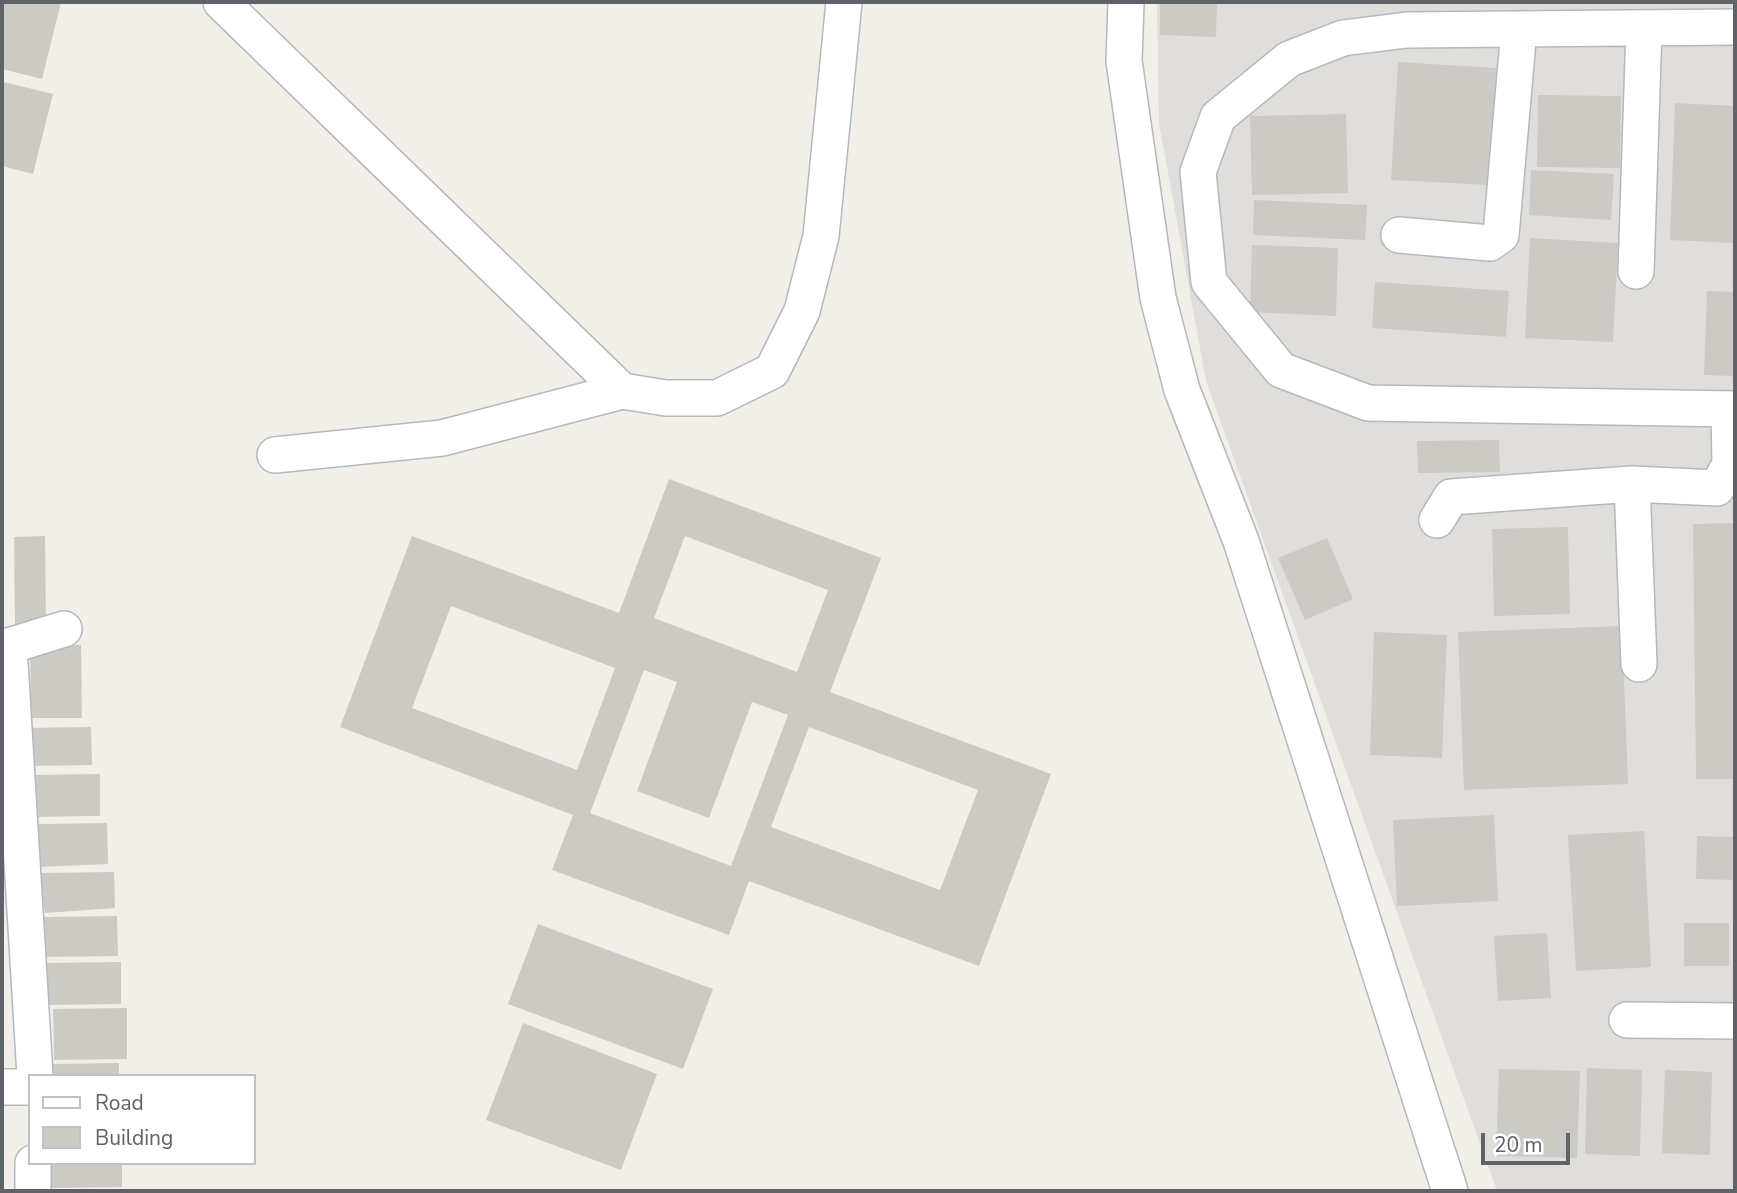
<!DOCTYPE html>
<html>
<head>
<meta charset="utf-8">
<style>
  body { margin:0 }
  #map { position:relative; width:1737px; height:1193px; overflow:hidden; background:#f1efe8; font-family:"Nunito Sans",sans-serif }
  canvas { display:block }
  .frame { position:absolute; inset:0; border:4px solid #5f6368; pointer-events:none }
  .legend { position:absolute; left:28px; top:1074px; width:228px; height:91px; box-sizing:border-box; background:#fff; border:2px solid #bfc1c3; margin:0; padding:9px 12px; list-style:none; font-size:21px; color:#5f6368 }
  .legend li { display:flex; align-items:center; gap:14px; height:35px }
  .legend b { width:35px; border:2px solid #bfc1c3 }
  .scale { position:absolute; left:1481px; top:1133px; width:89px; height:32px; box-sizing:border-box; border:4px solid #5f6368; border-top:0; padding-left:9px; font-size:21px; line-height:24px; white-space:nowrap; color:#5f6368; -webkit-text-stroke:5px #fff; paint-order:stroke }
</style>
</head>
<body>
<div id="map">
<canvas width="1737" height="1193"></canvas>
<div class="frame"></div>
<ul class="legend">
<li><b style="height:9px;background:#fff"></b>Road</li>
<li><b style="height:19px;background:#cccac5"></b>Building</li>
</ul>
<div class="scale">20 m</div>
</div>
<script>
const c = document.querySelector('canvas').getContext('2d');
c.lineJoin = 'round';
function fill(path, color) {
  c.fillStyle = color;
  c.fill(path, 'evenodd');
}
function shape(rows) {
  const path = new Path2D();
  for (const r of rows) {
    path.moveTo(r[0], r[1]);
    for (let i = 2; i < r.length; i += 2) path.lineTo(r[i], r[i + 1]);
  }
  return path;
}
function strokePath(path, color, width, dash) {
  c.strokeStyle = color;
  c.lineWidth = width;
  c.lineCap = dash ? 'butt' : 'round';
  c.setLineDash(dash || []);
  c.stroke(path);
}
const industrial = shape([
  [1157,2,1735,2,1735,1191,1497,1191,1206,381,1159,123]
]);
const building = shape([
  [2,2,61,2,42,79,2,69],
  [1160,2,1217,2,1216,37,1160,35],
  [1398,62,1496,68,1489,185,1391,180],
  [4,82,53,94,33,174,2,166,2,91],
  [1538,95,1621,96,1620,168,1537,167],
  [1675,103,1735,106,1735,243,1670,240],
  [1346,114,1348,193,1252,195,1250,116],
  [1531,170,1614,174,1611,220,1529,215],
  [1254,200,1367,205,1365,240,1253,235],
  [1530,238,1618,243,1613,342,1525,338],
  [1252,245,1338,248,1336,316,1250,312],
  [1375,282,1509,291,1506,337,1372,328],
  [1707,291,1735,292,1735,376,1704,375],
  [1499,440,1500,472,1418,473,1417,441],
  [669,479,881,558,830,692,1051,774,979,966,749,881,729,935,552,870,573,815,340,727,412,536,619,613],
  [685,536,828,590,797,672,654,618],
  [451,606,615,668,577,770,412,708],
  [644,670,677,682,637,791,709,818,752,702,788,715,731,866,590,813],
  [809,727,978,790,940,890,771,827],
  [1735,523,1735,779,1696,779,1693,524],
  [1568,527,1570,614,1494,616,1492,529],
  [45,536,46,624,15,624,14,537],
  [1327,538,1353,599,1305,620,1278,558],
  [1622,626,1628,784,1464,790,1458,632],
  [1374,632,1447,635,1442,758,1370,755],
  [81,645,82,718,31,718,30,646],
  [91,727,92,765,25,766,24,728],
  [100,774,100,816,31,817,30,775],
  [1494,815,1498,901,1397,906,1393,820],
  [107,823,108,864,40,867,35,824],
  [1644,831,1651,967,1576,971,1568,835],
  [1697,836,1735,837,1735,880,1696,879],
  [114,872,115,908,45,913,39,873],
  [117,916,118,956,44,957,43,917],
  [1684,923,1729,923,1729,966,1684,966],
  [538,924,713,989,683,1069,508,1004],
  [1547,933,1551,998,1498,1001,1494,936],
  [121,962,121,1004,46,1005,46,963],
  [127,1008,127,1059,54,1060,53,1009],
  [523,1023,657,1074,621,1170,486,1120],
  [119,1063,119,1076,45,1076,45,1064],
  [1587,1068,1642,1070,1640,1156,1585,1154],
  [1499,1069,1580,1071,1577,1158,1496,1156],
  [1665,1070,1712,1072,1710,1155,1662,1153],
  [45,1163,122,1163,122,1187,45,1188]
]);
const minor = shape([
  [221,2,622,391],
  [1126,2,1124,61,1158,298,1182,390,1241,541,1450,1191],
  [1735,27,1407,30,1343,38,1289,59,1218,117,1198,172,1209,282,1281,370,1368,403,1735,409],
  [1399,235,1490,243,1501,235,1519,29],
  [1636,271,1644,28],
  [275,455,442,438,622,391,666,398,717,398,772,371,802,311,821,236,844,2],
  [1632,484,1639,664],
  [1437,520,1451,497,1632,484,1717,488,1730,464,1729,409],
  [9,646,64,629],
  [2,647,9,646,35,1076],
  [1627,1020,1735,1021],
  [2,1087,30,1087],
  [33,1191,33,1163]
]);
fill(industrial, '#e0deda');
fill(building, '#cccac5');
strokePath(minor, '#b5b8bc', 38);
strokePath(minor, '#fff', 35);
</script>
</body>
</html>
